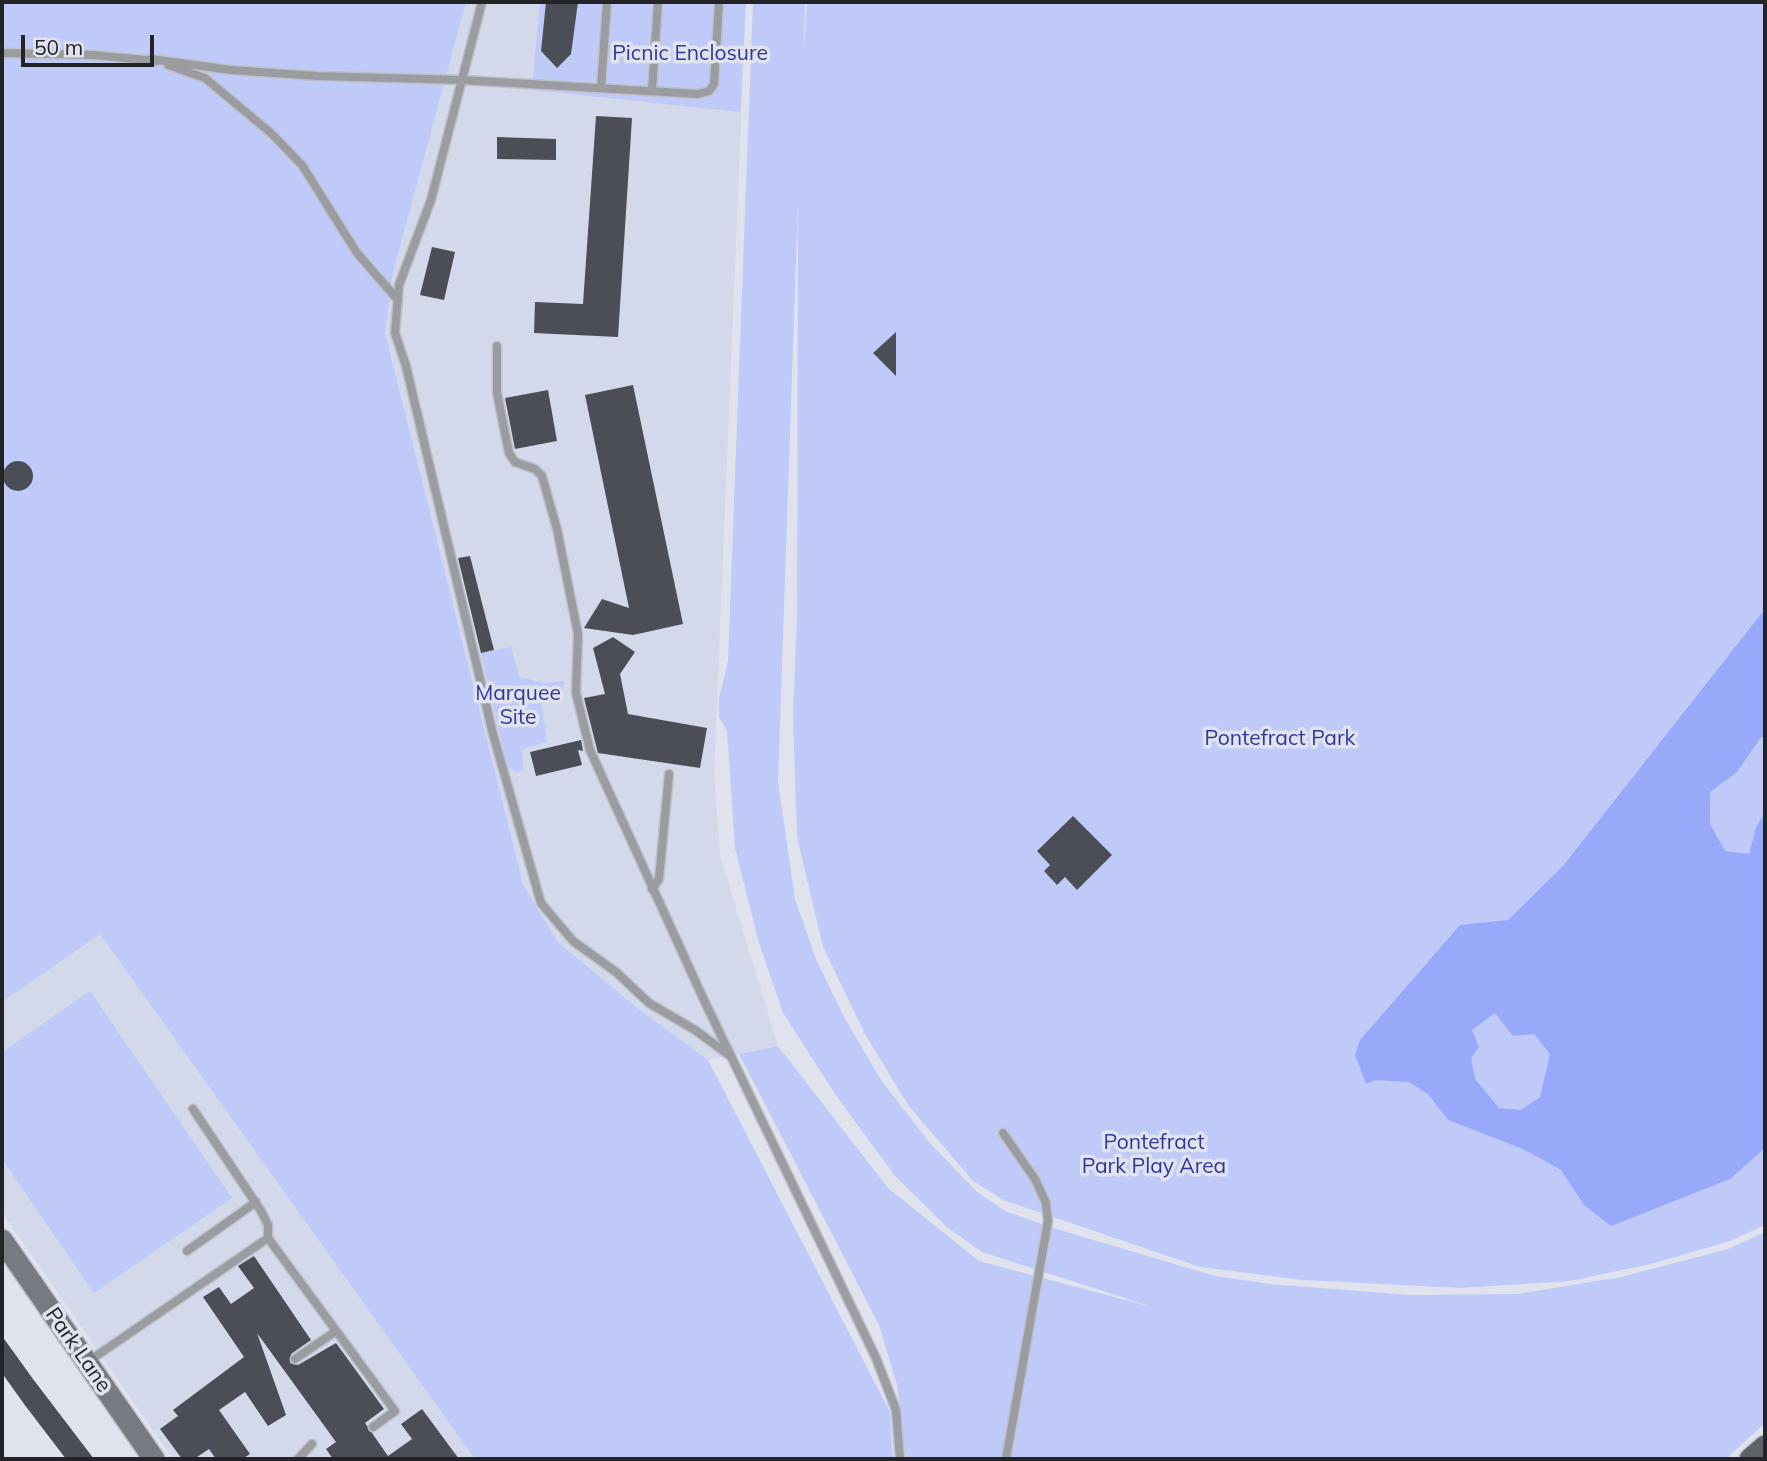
<!DOCTYPE html>
<html>
<head>
<meta charset="utf-8">
<style>
  body { margin:0 }
  #map { position:relative; width:1767px; height:1461px; overflow:hidden; background:#e0e3ee; font-family:Mulish,sans-serif }
  canvas { display:block }
  .frame { position:absolute; inset:0; border:4px solid #232428; pointer-events:none }
  .scale { position:absolute; left:21px; top:35px; width:133px; height:32px; box-sizing:border-box; border:4px solid #232428; border-top:0; padding-left:9px; font-size:21px; line-height:24px; white-space:nowrap; color:#232428; -webkit-text-stroke:5px #e0e3ee; paint-order:stroke }
</style>
</head>
<body>
<div id="map">
<canvas width="1767" height="1461"></canvas>
<div class="frame"></div>
<div class="scale">50 m</div>
</div>
<script>
const c = document.querySelector('canvas').getContext('2d');
c.lineJoin = 'round';
function fill(path, color) {
  c.fillStyle = color;
  c.fill(path, 'evenodd');
}
function shape(rows) {
  const path = new Path2D();
  for (const r of rows) {
    if (r.length === 3) {
      path.moveTo(r[0] + r[2], r[1]);
      path.arc(r[0], r[1], r[2], 0, 2 * Math.PI);
      continue;
    }
    path.moveTo(r[0], r[1]);
    for (let i = 2; i < r.length; i += 2) path.lineTo(r[i], r[i + 1]);
  }
  return path;
}
function strokePath(path, color, width, dash) {
  c.strokeStyle = color;
  c.lineWidth = width;
  c.lineCap = dash ? 'butt' : 'round';
  c.setLineDash(dash || []);
  c.stroke(path);
}
function label(font, color, halo, rows, align = 'center') {
  c.font = font + ' Mulish,sans-serif';
  c.lineWidth = 7;
  c.setLineDash([]);
  c.textBaseline = 'middle';
  c.strokeStyle = halo;
  c.fillStyle = color;
  for (const [text, x, y, turn = 0] of rows) {
    c.save();
    c.translate(x, y);
    c.rotate((+turn || 0) * Math.PI / 180);
    c.textAlign = isNaN(turn) ? turn : align;
    if (halo) c.strokeText(text, 0, 0);
    c.fillText(text, 0, 0);
    c.restore();
  }
}
const built = shape([
  [466,2,746,2,714,774,720,855,778,1046,708,1060,635,1006,558,942,523,884,385,333,393,273],
  [100,933,475,1459,173,1459,2,1212,2,1002]
]);
const green = shape([
  [2,2,466,2,393,273,385,333,523,884,558,942,635,1006,708,1060,890,1412,893,1459,475,1459,100,934,2,1002],
  [540,2,746,2,740,112,532,90],
  [753,2,805,2,804,52,807,2,1765,2,1765,1225,1730,1241,1651,1264,1570,1281,1461,1288,1302,1280,1200,1267,1003,1200,973,1181,908,1105,865,1034,823,947,797,837,793,718,797,612,798,201,778,782,795,899,816,959,843,1015,881,1080,929,1142,977,1192,1005,1211,1053,1228,1215,1276,1270,1284,1411,1295,1517,1294,1621,1277,1728,1249,1765,1232,1765,1423,1726,1459,906,1459,897,1385,879,1325,739,1054,778,1046,888,1188,979,1261,1152,1307,982,1252,948,1228,895,1176,837,1097,783,1013,759,943,735,848,727,731,719,717,719,698,728,661],
  [511,647,519,677,544,683,564,681,563,698,541,700,547,742,522,749,523,771,515,772,507,765,481,653],
  [90,991,232,1198,94,1293,2,1159,2,1052]
]);
const water = shape([
  [1765,609,1765,738,1761,737,1737,772,1710,792,1710,824,1725,851,1749,854,1756,827,1765,812,1765,1148,1730,1179,1611,1226,1584,1205,1561,1170,1523,1149,1448,1120,1428,1094,1409,1082,1375,1080,1366,1084,1355,1055,1360,1040,1460,925,1508,920,1563,866],
  [1495,1013,1513,1036,1534,1034,1550,1054,1540,1097,1521,1110,1499,1108,1475,1079,1471,1058,1479,1047,1472,1030]
]);
const building = shape([
  [546,2,578,2,571,54,557,68,541,51],
  [596,116,632,118,618,337,534,333,535,302,583,304],
  [497,137,556,139,556,160,497,159],
  [432,247,455,252,444,300,420,295],
  [896,332,896,376,873,353],
  [633,385,683,624,633,635,584,628,602,599,629,608,585,395],
  [548,390,557,441,515,449,505,398],
  [18,476,15],
  [470,556,494,650,481,653,458,558],
  [613,637,635,652,620,674,628,714,707,728,700,768,598,753,584,698,605,694,593,648],
  [581,740,583,751,578,750,582,765,536,776,530,752],
  [1073,816,1112,855,1077,890,1065,877,1057,885,1044,871,1050,865,1037,851],
  [254,1256,311,1340,291,1354,290,1363,298,1365,336,1343,384,1409,365,1423,388,1456,412,1439,401,1424,422,1409,459,1459,333,1459,326,1449,336,1442,257,1333,286,1415,268,1426,245,1392,219,1410,250,1454,242,1459,216,1459,209,1449,194,1459,182,1459,160,1429,178,1416,173,1410,244,1357,203,1297,219,1287,231,1304,254,1288,238,1266],
  [2,1336,33,1379,94,1459,66,1459,24,1404,2,1373]
]);
const lane = shape([
  [482,2,431,200,399,285,395,333,406,366,493,734,541,903,573,941,616,972,649,1003,695,1030,729,1055],
  [2,53,93,55,156,61],
  [151,59,231,70,317,76,462,80,698,94,709,91,714,84,719,2],
  [168,65,205,78,272,134,302,165,357,253,398,300],
  [601,87,607,2],
  [652,91,658,2],
  [497,346,497,393,509,453,515,462,535,469,542,476,557,529,578,634,576,693,590,750,703,998,876,1358,896,1410,900,1459],
  [652,889,659,879,669,774],
  [193,1109,261,1211,268,1225,268,1238],
  [1003,1133,1035,1179,1046,1203,1048,1221,1006,1459],
  [187,1251,256,1202],
  [295,1359,336,1331],
  [89,1361,268,1238,395,1411,373,1427],
  [298,1459,312,1444]
]);
const secondary = shape([
  [2,1240,154,1459]
]);
const primary = shape([
  [1750,1459,1765,1446]
]);
const parkNames = [
  ["Picnic Enclosure",690,54],
  ["Marquee",518,694],
  ["Site",518,718],
  ["Pontefract Park",1280,739],
  ["Pontefract",1154,1143],
  ["Park Play Area",1154,1167]
];
const streetNames = [
  ["Park Lane",78,1350,55]
];
fill(built, '#d3d8ea');
fill(green, '#bfcaf9');
fill(water, '#99a9fa');
fill(building, '#4c4e57');
strokePath(lane, '#bec1ca', 11);
strokePath(secondary, '#bec1ca', 24);
strokePath(primary, '#bec1ca', 24);
strokePath(lane, '#9b9ca1', 8);
strokePath(secondary, '#787a81', 21);
strokePath(primary, '#60626a', 21);
label('21px', '#323894', '#e0e3ee', parkNames);
label('21px', '#232428', '#e0e3ee', streetNames);
</script>
</body>
</html>
